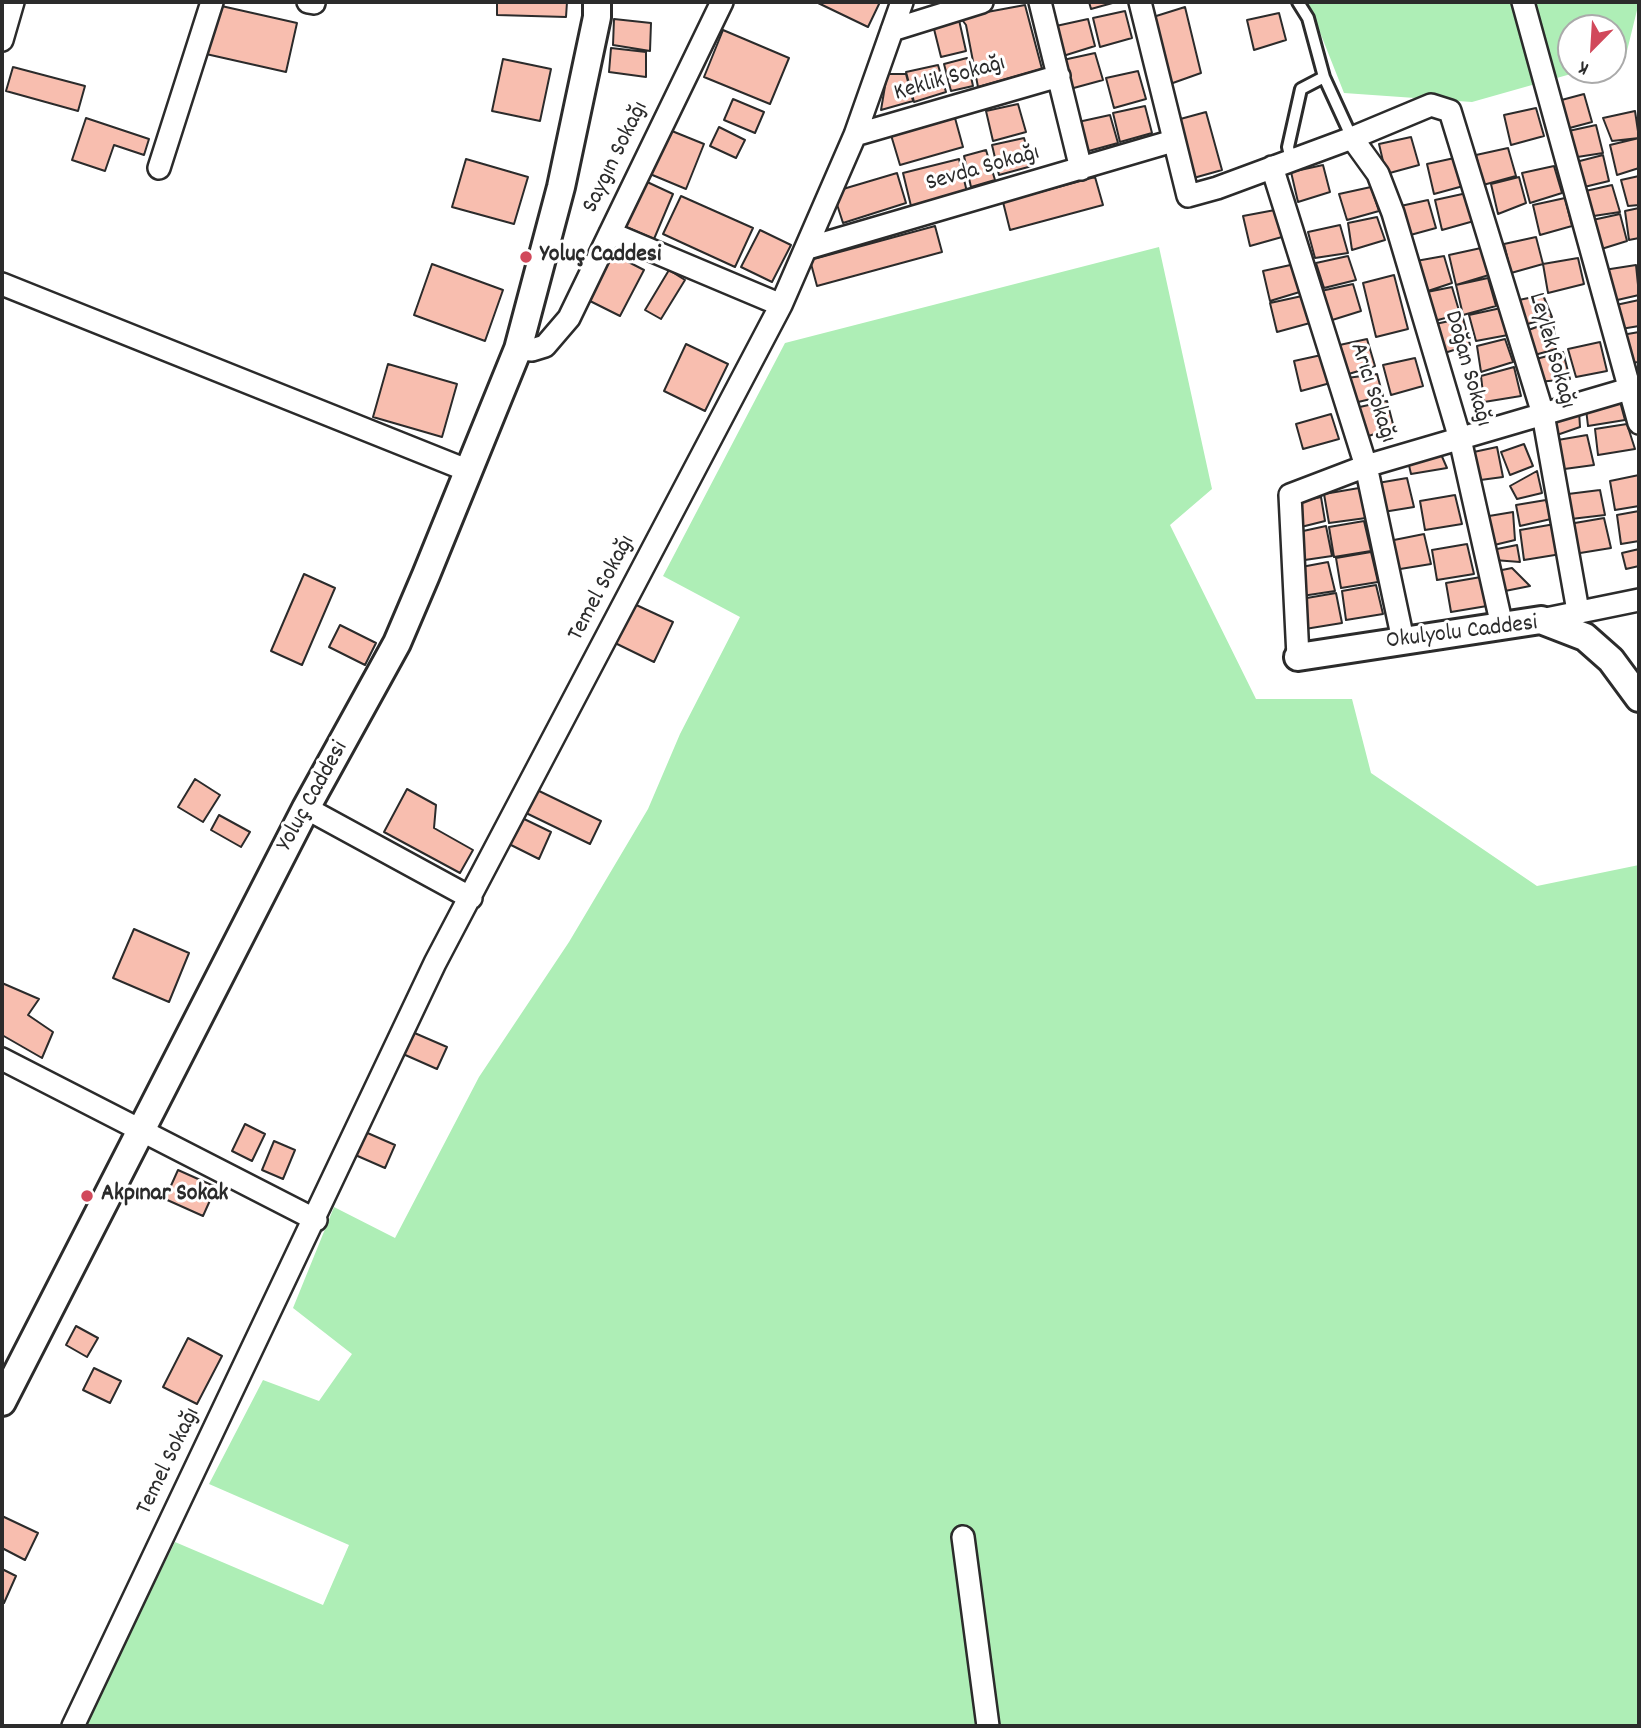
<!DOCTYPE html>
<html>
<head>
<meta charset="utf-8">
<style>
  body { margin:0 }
  #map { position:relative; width:1641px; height:1728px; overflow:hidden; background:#fff; font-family:Dekko,sans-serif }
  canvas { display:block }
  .frame { position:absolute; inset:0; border:4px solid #2b2b2b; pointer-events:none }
  .north { position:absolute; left:1557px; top:14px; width:70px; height:70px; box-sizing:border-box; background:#fff; border:2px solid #aaa; border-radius:50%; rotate:204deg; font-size:19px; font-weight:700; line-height:28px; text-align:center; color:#2b2b2b }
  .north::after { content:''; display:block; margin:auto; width:24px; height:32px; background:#d1495b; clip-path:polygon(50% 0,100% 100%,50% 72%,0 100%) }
</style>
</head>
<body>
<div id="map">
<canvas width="1641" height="1728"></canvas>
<div class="frame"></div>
<div class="north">K</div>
</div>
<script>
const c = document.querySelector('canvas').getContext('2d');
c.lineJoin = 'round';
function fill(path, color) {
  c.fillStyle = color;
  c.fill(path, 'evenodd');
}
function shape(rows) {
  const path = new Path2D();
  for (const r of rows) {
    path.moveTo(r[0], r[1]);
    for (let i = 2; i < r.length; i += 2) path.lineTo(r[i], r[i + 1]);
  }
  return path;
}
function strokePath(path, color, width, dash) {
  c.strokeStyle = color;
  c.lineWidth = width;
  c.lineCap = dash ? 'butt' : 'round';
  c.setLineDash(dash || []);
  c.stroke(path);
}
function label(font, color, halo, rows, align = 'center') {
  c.font = font + ' Dekko,sans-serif';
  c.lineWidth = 6;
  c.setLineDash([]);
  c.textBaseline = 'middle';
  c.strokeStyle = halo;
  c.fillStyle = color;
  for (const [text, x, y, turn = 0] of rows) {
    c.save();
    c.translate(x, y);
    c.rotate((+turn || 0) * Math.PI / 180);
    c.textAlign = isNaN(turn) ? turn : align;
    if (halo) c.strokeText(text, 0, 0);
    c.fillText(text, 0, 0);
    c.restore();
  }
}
const green = shape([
  [1308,2,1639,2,1625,59,1613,62,1613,28,1571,28,1571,70,1585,70,1472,102,1344,93],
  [1159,247,1212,489,1170,525,1256,699,1352,699,1371,773,1537,886,1639,865,1639,1726,83,1726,175,1542,323,1605,349,1545,209,1484,263,1380,319,1401,352,1354,293,1308,334,1207,395,1238,479,1077,569,942,648,809,680,734,740,617,663,576,785,343]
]);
const building = shape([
  [497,2,567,2,566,17,497,15,497,2],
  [816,2,880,2,868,27,816,2],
  [1089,2,1116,2,1091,9,1089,2],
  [217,5,297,23,286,72,206,54,217,5],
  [1025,5,1042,69,978,87,966,25,960,17,1025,5],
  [1185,7,1201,73,1170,84,1153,17,1185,7],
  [1125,11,1132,38,1100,47,1093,18,1125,11],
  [1279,13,1286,40,1254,50,1247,20,1279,13],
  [614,19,651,23,650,51,613,45,614,19],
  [1088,19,1095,46,1063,56,1056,26,1088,19],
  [959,20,966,51,941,57,933,25,959,20],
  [723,30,789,58,770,104,704,77,723,30],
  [611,48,646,52,646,77,609,72,611,48],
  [1095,53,1103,80,1070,89,1063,60,1095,53],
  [967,58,973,86,951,91,944,64,967,58],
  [503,59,551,69,540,121,492,111,503,59],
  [938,65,946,92,914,102,906,72,938,65],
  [13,67,85,86,78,111,6,91,13,67],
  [1138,71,1146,99,1114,108,1106,78,1138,71],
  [887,74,906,74,913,101,881,110,887,74],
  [1584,94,1592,122,1562,130,1554,102,1584,94],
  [733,99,764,112,755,133,724,120,733,99],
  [1018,104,1026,132,993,141,986,111,1018,104],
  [1145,106,1152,133,1120,142,1113,113,1145,106],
  [1536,108,1544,136,1511,145,1504,115,1536,108],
  [1635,111,1639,138,1612,141,1603,118,1635,111],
  [1206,112,1222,170,1190,179,1173,121,1206,112],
  [1110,115,1118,143,1085,152,1078,122,1110,115],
  [86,118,149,139,144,155,114,145,105,171,72,160,86,118],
  [955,118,963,147,900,165,891,135,955,118],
  [1596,125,1603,153,1571,158,1564,132,1596,125],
  [719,127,745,140,736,158,710,146,719,127],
  [667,129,704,144,686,189,650,174,667,129],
  [1411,137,1419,165,1386,174,1379,144,1411,137],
  [1024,138,1032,166,999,175,992,145,1024,138],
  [1639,138,1639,168,1617,175,1610,145,1639,138],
  [1508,148,1516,176,1483,185,1476,155,1508,148],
  [986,150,995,180,971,187,964,156,986,150],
  [1603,155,1609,181,1580,188,1572,163,1603,155],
  [1459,157,1467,185,1434,194,1427,164,1459,157],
  [466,159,528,177,514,224,452,207,466,159],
  [959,159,967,192,911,206,903,173,959,159],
  [1323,165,1330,192,1298,202,1291,172,1323,165],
  [1554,166,1562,193,1530,203,1522,173,1554,166],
  [897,173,906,203,843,223,833,192,897,173],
  [1639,176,1639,205,1628,206,1621,180,1639,176],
  [1095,177,1103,205,1010,230,1003,202,1095,177],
  [1519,177,1526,203,1498,214,1491,184,1519,177],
  [645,181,673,194,654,239,626,227,645,181],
  [1612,185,1620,212,1587,217,1581,192,1612,185],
  [1371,187,1379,211,1347,220,1339,194,1371,187],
  [1467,193,1474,221,1442,230,1435,200,1467,193],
  [681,196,753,228,735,267,663,234,681,196],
  [1565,198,1572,226,1540,235,1533,205,1565,198],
  [1428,200,1436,228,1403,237,1396,207,1428,200],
  [1639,208,1639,238,1629,240,1625,211,1639,208],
  [1275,210,1282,237,1250,246,1243,216,1275,210],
  [1620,214,1627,241,1595,251,1588,221,1620,214],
  [1377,217,1385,240,1352,250,1348,223,1377,217],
  [1340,225,1348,253,1315,258,1308,232,1340,225],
  [935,226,942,252,817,286,810,260,935,226],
  [760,230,791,245,772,282,741,267,760,230],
  [1536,237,1543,264,1511,273,1504,244,1536,237],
  [1481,248,1489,275,1456,285,1449,255,1481,248],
  [611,253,644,270,620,316,586,299,611,253],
  [1348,256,1356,280,1324,288,1316,263,1348,256],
  [1444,256,1452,283,1422,293,1416,261,1444,256],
  [1578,258,1584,284,1548,293,1543,264,1578,258],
  [432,264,503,290,485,341,414,315,432,264],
  [1295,264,1303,291,1270,301,1263,271,1295,264],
  [1636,265,1639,295,1613,301,1604,270,1636,265],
  [669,270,685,280,661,319,645,310,669,270],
  [1394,275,1408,329,1376,337,1363,283,1394,275],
  [1488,278,1496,306,1463,315,1456,285,1488,278],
  [1353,284,1361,311,1329,321,1321,291,1353,284],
  [1452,287,1460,314,1427,323,1422,293,1452,287],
  [1543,295,1552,317,1524,325,1514,301,1543,295],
  [1302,296,1310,323,1277,332,1270,303,1302,296],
  [1639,300,1639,326,1621,329,1616,305,1639,300],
  [1501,308,1508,335,1476,341,1469,315,1501,308],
  [1463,318,1470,345,1438,355,1431,325,1463,318],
  [1553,321,1556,349,1531,356,1523,332,1553,321],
  [1639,332,1639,362,1630,363,1622,335,1639,332],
  [1367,339,1375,366,1342,376,1335,346,1367,339],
  [1505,339,1513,362,1481,372,1477,346,1505,339],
  [1600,342,1607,371,1576,377,1568,349,1600,342],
  [686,344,728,364,705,411,664,391,686,344],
  [1563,352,1570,379,1538,382,1532,360,1563,352],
  [1326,354,1334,382,1301,391,1294,361,1326,354],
  [1415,358,1423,386,1391,395,1383,365,1415,358],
  [388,364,457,384,442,437,373,417,388,364],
  [1514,367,1521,396,1484,402,1481,376,1514,367],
  [1377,374,1383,396,1354,403,1347,378,1377,374],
  [1619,398,1625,420,1588,426,1586,409,1619,398],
  [1387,401,1394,428,1362,438,1355,408,1387,401],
  [1579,411,1580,427,1554,436,1549,421,1579,411],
  [1331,414,1339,439,1303,449,1296,424,1331,414],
  [1627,424,1635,449,1598,455,1595,429,1627,424],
  [1587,435,1594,465,1557,470,1552,441,1587,435],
  [1524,444,1533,466,1510,475,1501,452,1524,444],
  [1497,447,1503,477,1473,481,1469,453,1497,447],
  [1440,452,1447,468,1411,474,1408,461,1440,452],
  [1537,471,1542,493,1517,499,1510,486,1537,471],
  [1639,475,1639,506,1615,510,1610,481,1639,475],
  [1407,478,1414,507,1377,513,1372,484,1407,478],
  [1359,488,1366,518,1329,523,1324,494,1359,488],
  [1600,490,1605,515,1571,519,1568,494,1600,490],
  [1455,495,1462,524,1425,530,1420,501,1455,495],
  [1321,497,1325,521,1301,527,1298,502,1321,497],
  [1546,500,1551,519,1520,526,1516,505,1546,500],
  [1639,511,1639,541,1621,544,1617,515,1639,511],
  [1513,512,1515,540,1490,546,1483,517,1513,512],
  [1604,518,1611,548,1574,554,1569,524,1604,518],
  [1364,521,1371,551,1334,557,1329,527,1364,521],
  [1555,524,1561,554,1524,560,1520,530,1555,524],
  [1326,526,1332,556,1298,561,1294,533,1326,526],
  [1424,534,1431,564,1394,570,1389,541,1424,534],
  [1467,544,1474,574,1437,580,1432,550,1467,544],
  [1517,545,1520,562,1494,560,1492,550,1517,545],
  [1639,549,1639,566,1626,569,1622,553,1639,549],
  [1371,552,1378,582,1341,588,1336,558,1371,552],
  [1328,562,1335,591,1302,596,1296,568,1328,562],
  [1512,568,1530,586,1500,592,1497,571,1512,568],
  [304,574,335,588,302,665,271,651,304,574],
  [1481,577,1487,606,1451,612,1446,583,1481,577],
  [1376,585,1383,614,1346,620,1342,591,1376,585],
  [1336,593,1342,623,1305,629,1301,599,1336,593],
  [632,603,673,622,654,662,613,642,632,603],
  [340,625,376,643,365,665,329,647,340,625],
  [195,779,220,795,203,822,178,807,195,779],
  [407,789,436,805,434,828,473,850,460,873,384,832,407,789],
  [535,789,601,821,590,844,524,812,535,789],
  [219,815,250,832,241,847,211,830,219,815],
  [518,816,551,832,539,859,505,842,518,816],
  [134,929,189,953,169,1002,113,978,134,929],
  [2,983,39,999,28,1015,53,1032,42,1058,2,1035,2,983],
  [403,1028,447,1047,437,1069,394,1050,403,1028],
  [245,1124,265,1134,252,1161,232,1151,245,1124],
  [363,1131,395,1145,385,1168,353,1154,363,1131],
  [274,1141,295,1150,283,1179,262,1170,274,1141],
  [178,1170,216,1187,203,1216,165,1199,178,1170],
  [76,1326,98,1338,87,1357,66,1345,76,1326],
  [188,1338,222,1356,197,1404,163,1387,188,1338],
  [94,1368,121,1381,110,1403,83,1390,94,1368],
  [2,1516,38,1533,25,1560,2,1548,2,1516],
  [2,1569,16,1576,4,1603,2,1601,2,1569]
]);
const service = shape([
  [1298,2,1308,18,1324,77,1352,138],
  [1291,160,1288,147,1301,89,1324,77]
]);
const minor = shape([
  [308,2,314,3],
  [1040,2,1081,169],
  [1140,2,1188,196,1217,188,1352,138,1431,105,1450,111,1543,414,1578,611],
  [1523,2,1639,423],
  [892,30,982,2],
  [2,40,13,2],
  [855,135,1059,76],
  [1352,138,1378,174,1393,213,1460,439,1502,626],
  [1272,167,1366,466,1403,640],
  [159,168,212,2],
  [610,233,781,305,855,135,902,2],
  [808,248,1173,141],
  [2,284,469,471],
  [518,349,532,350,545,346,569,318,722,2],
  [1541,620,1639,600],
  [1298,657,1290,495,1366,466,1639,386],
  [306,808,471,898],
  [2,1059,316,1220],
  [963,1537,988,1726],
  [73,1726,435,963,781,305]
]);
const tertiary = shape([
  [1298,657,1541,620,1585,637,1611,660,1639,698],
  [2,1402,306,808,397,643,426,575,518,349,561,187,597,17,597,2]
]);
const markers = [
  [526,257,7,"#d1495b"],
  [87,1196,7,"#d1495b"]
];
const streetNames = [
  ["Keklik Sokağı",950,80,-16],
  ["Saygın Sokağı",617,158,-64],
  ["Sevda Sokağı",983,170,-16],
  ["Leylek Sokağı",1550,351,74],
  ["Doğan Sokağı",1466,369,74],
  ["Arıcı Sokağı",1371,393,72],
  ["Temel Sokağı",603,589,-62],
  ["Okulyolu Caddesi",1462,634,-7],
  ["Yoluç Caddesi",314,797,-61],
  ["Temel Sokağı",170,1462,-64]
];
const poiNames = [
  ["Yoluç Caddesi",540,257],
  ["Akpınar Sokak",101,1196]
];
fill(green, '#aeeeb6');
fill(building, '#f8beaf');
strokePath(building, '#2b2b2b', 2);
strokePath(service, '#2b2b2b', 16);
strokePath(minor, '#2b2b2b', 26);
strokePath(tertiary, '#2b2b2b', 32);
strokePath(service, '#fff', 10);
strokePath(minor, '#fff', 21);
strokePath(tertiary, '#fff', 26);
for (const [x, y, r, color] of markers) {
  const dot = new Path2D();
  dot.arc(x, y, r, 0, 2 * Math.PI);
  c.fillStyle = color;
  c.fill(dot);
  strokePath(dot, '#fff', 2.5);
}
label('24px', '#2b2b2b', '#fff', streetNames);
label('bold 24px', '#2b2b2b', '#fff', poiNames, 'left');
</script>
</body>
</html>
